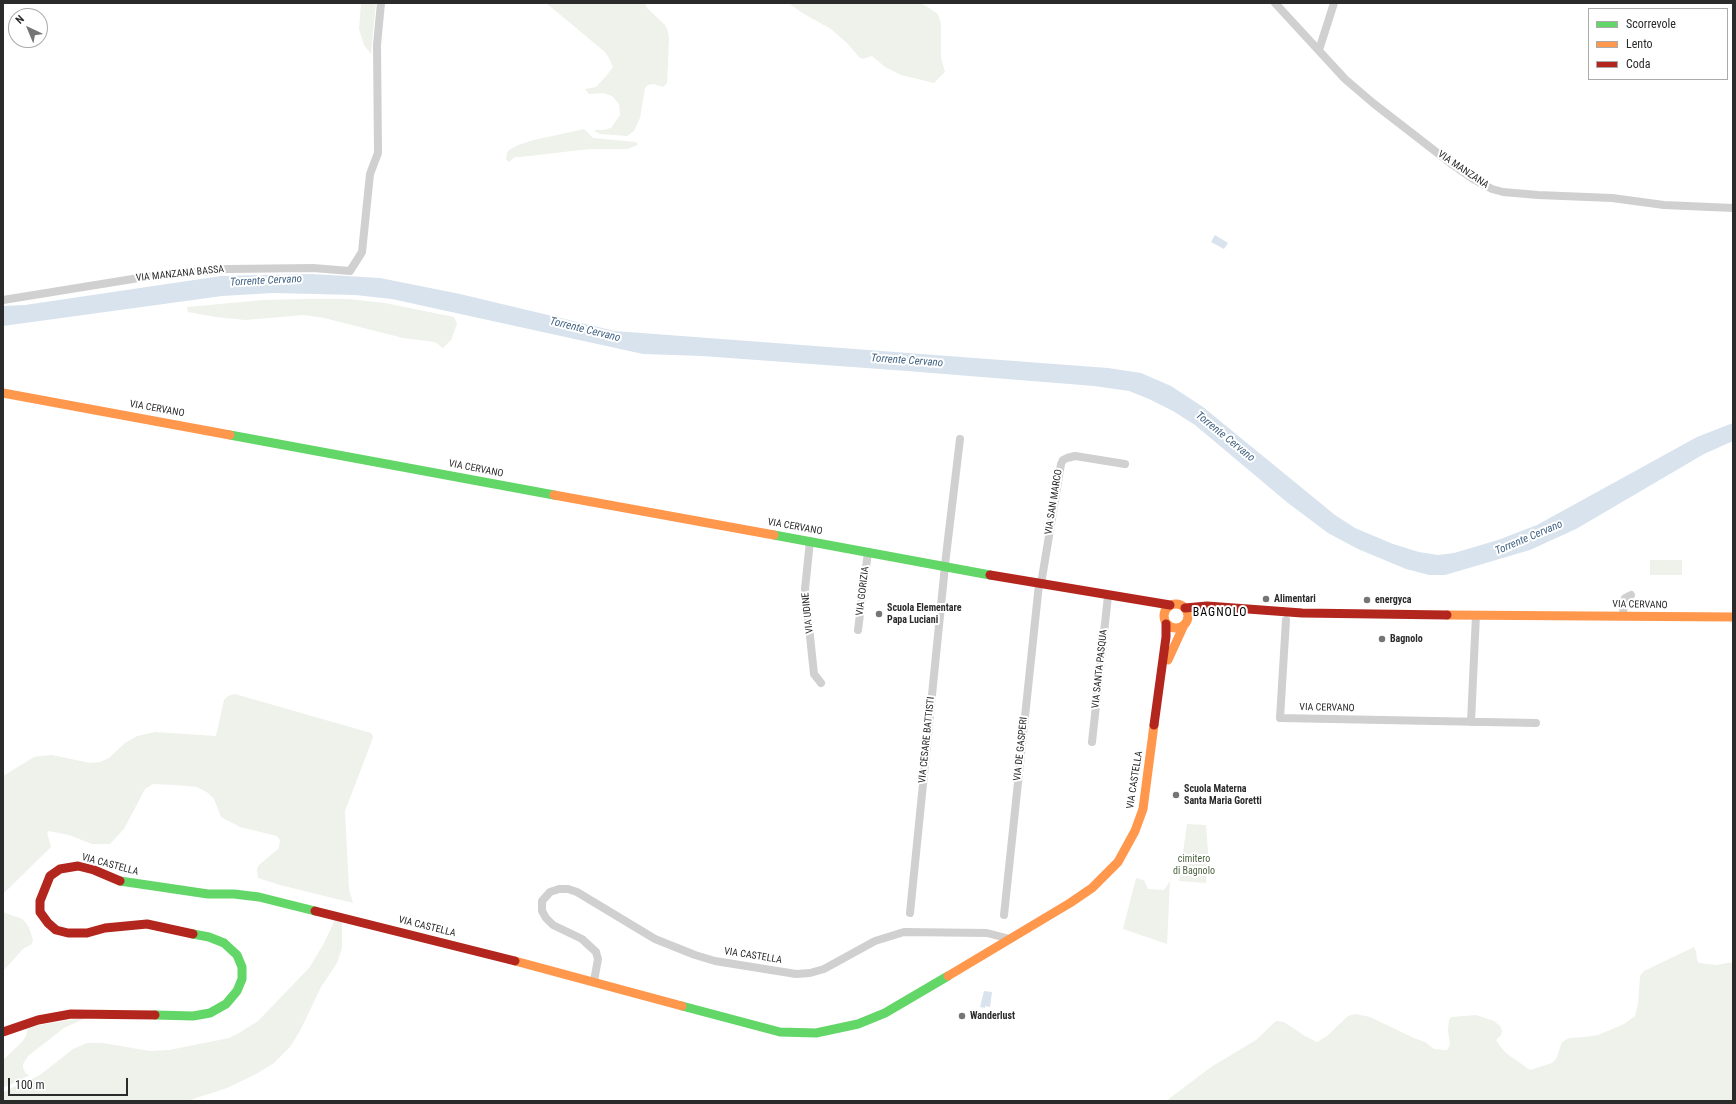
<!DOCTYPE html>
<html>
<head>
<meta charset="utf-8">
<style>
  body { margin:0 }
  #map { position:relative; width:1736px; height:1104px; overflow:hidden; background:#fff; font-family:"Roboto Condensed",sans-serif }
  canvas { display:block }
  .frame { position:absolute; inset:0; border:4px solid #2b2b2b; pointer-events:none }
  .legend { position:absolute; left:1588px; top:8px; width:140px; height:72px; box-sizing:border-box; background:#fff; border:1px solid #aaa; margin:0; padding:5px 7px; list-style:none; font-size:12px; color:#2b2b2b }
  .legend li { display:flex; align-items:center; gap:8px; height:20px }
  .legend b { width:20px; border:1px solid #aaa }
  .north { position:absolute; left:8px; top:8px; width:40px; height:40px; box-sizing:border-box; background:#fff; border:1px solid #aaa; border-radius:50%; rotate:316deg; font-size:11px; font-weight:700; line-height:16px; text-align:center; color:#2b2b2b }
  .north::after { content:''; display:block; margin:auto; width:14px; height:18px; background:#757575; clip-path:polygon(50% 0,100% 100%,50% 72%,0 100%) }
  .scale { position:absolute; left:8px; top:1078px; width:120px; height:18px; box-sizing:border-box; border:2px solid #2b2b2b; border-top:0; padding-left:5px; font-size:12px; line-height:14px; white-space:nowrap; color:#2b2b2b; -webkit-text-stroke:3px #fff; paint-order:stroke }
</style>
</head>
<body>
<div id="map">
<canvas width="1736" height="1104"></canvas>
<div class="frame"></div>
<ul class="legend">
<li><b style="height:5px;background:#63d668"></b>Scorrevole</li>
<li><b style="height:5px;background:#ff974d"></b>Lento</li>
<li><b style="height:5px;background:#b3261e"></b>Coda</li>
</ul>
<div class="north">N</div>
<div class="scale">100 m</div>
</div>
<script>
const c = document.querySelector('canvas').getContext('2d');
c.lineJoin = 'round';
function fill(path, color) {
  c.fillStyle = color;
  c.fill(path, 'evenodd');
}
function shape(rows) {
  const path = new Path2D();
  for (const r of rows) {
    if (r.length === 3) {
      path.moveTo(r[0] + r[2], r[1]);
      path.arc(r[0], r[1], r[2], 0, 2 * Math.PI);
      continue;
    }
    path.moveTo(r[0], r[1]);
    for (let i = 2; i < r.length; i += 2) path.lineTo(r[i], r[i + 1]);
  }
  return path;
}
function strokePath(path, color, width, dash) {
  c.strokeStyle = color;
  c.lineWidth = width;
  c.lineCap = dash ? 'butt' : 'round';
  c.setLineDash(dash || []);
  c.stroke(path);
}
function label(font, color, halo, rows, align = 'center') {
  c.font = font + ' "Roboto Condensed",sans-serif';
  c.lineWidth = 4;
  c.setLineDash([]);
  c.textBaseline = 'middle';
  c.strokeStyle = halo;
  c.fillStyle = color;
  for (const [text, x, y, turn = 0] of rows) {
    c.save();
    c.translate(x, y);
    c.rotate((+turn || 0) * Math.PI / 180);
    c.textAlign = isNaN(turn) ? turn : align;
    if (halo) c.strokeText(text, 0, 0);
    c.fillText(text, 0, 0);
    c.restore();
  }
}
const green = shape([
  [361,3,376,3,371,54,364,45,359,29],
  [546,3,645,3,647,8,665,25,668,32,669,40,667,83,663,87,654,84,648,85,645,88,640,118,634,131,627,136,600,134,595,131,595,130,603,130,611,128,620,115,619,104,612,96,603,93,589,94,585,89,596,87,607,75,613,67,610,60,605,52],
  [788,3,921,3,938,14,941,24,941,58,945,72,934,83,901,75,885,67,872,56,862,59,859,57,847,43,831,29,804,14],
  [584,129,593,138,636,142,638,145,627,149,590,149,520,157,515,157,509,162,506,159,507,153,509,150,518,145,534,140],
  [303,299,348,299,385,303,454,317,457,324,451,340,443,348,435,342,403,338,324,318,304,315,245,320,216,317,188,312,187,307,263,300],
  [1650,560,1682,560,1682,575,1650,575],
  [235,694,371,733,373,737,371,743,345,811,349,889,353,903,280,885,258,878,257,869,259,865,279,848,280,840,277,836,240,827,221,817,214,799,208,793,197,787,175,785,153,784,145,789,124,829,110,844,92,844,69,835,49,831,47,833,51,847,3,894,3,776,34,757,41,756,52,755,90,763,100,762,109,758,125,743,137,736,155,732,216,736,224,700,228,696],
  [1187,824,1206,825,1208,851,1206,883,1179,881],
  [1136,878,1144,880,1148,889,1164,890,1170,881,1167,944,1123,929],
  [3,912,22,919,26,923,30,930,33,941,31,945,24,948,3,971],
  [335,920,342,921,342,948,337,963,321,987,301,1029,290,1047,274,1063,256,1074,227,1088,187,1101,3,1101,3,1092,40,1075,73,1049,87,1043,103,1043,150,1051,169,1050,229,1038,239,1033,258,1021,309,968,323,945],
  [1694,947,1696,951,1697,960,1699,963,1716,965,1733,962,1733,1101,1166,1101,1211,1067,1256,1040,1276,1021,1284,1022,1305,1036,1317,1042,1327,1036,1348,1016,1356,1014,1370,1017,1414,1038,1425,1042,1434,1049,1444,1050,1447,1050,1450,1045,1448,1030,1449,1020,1451,1017,1476,1015,1494,1021,1501,1027,1502,1031,1501,1035,1496,1040,1500,1046,1506,1053,1530,1070,1552,1063,1556,1059,1562,1042,1569,1038,1585,1037,1598,1035,1624,1024,1635,1016,1638,1004,1640,976,1644,971],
  [88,1017,64,1028,28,1056,23,1064,23,1068,26,1074,30,1075,3,1088,3,1060,22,1042,26,1036,28,1027]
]);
const water = shape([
  [1215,235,1228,243,1224,249,1211,242],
  [312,274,380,278,460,294,615,331,1108,368,1141,373,1171,386,1203,407,1335,515,1355,528,1393,544,1419,552,1438,555,1454,553,1498,540,1537,525,1697,437,1733,423,1733,441,1704,454,1576,529,1530,550,1445,575,1429,575,1406,569,1358,549,1328,533,1288,503,1195,425,1173,411,1149,399,1129,391,1094,386,907,371,702,356,643,354,392,299,355,295,273,293,222,296,3,326,3,306,25,305,221,276],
  [984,991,992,992,990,1007,985,1006,985,1008,980,1007]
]);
const street = shape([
  [1275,3,1345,79,1373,103,1453,165,1473,179,1492,189,1503,192,1538,195,1612,198,1664,205,1733,208],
  [1319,50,1334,3],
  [3,300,145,277,227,269,313,268,350,271,362,252,370,174,378,153,377,45,381,3],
  [810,541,805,589,814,674,821,683],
  [1041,584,1061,464,1063,460,1067,458,1075,456,1125,464],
  [1623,616,1624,601,1625,598,1631,595],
  [1286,620,1280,718,1536,723],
  [858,630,868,552],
  [1471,722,1476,615],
  [1092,742,1108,596],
  [910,913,946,556,960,439],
  [1004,915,1039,584],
  [594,981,598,959,596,952,582,939,553,925,546,918,542,911,542,901,550,892,559,889,568,889,577,892,655,939,695,955,715,961,796,974,810,973,824,969,875,941,904,932,987,933,1010,939]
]);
const fast = shape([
  [230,435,554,495],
  [774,535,990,575],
  [120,881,208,894,234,894,259,897,315,911],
  [682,1006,780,1032,816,1033,858,1024,885,1013,948,976],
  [155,1015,193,1016,210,1013,226,1004,237,991,242,979,242,967,237,955,224,943,209,937,193,934]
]);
const slow = shape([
  [3,393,230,435],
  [554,495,774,535],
  [1176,616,12],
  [1447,615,1733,617],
  [1168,660,1184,625],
  [515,961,682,1006],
  [948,976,1070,903,1092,888,1118,862,1135,831,1143,809,1154,725]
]);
const jam = shape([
  [990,575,1170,605],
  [1185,608,1207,606,1302,613,1447,615],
  [1154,725,1166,637,1166,624],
  [120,881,94,870,78,866,60,869,50,876,40,901,40,912,48,923,56,930,68,933,87,933,105,928,147,924,193,934],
  [315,911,515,961],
  [3,1032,38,1020,71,1014,155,1015]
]);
const markers = [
  [1266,599,4,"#757575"],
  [1367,600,4,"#757575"],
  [879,614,4,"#757575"],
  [1382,639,4,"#757575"],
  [1176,795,4,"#757575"],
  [962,1016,4,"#757575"]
];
const streetNames = [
  ["VIA MANZANA",1463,170,34],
  ["VIA MANZANA BASSA",180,274,-6],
  ["VIA CERVANO",157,409,10],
  ["VIA CERVANO",476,469,11],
  ["VIA SAN MARCO",1054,502,-81],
  ["VIA CERVANO",795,527,10],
  ["VIA GORIZIA",863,591,-83],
  ["VIA CERVANO",1640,605,1],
  ["VIA UDINE",808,613,-96],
  ["VIA SANTA PASQUA",1100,669,-84],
  ["VIA CERVANO",1327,708,1],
  ["VIA CESARE BATTISTI",927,740,-84],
  ["VIA DE GASPERI",1021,749,-84],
  ["VIA CASTELLA",1135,780,-81],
  ["VIA CASTELLA",110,865,15],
  ["VIA CASTELLA",427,927,14],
  ["VIA CASTELLA",753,956,9]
];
const poiNames = [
  ["Alimentari",1274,599],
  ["energyca",1375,600],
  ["Scuola Elementare",887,608],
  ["Papa Luciani",887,620],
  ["Bagnolo",1390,639],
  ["Scuola Materna",1184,789],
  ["Santa Maria Goretti",1184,801],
  ["Wanderlust",970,1016]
];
const parkNames = [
  ["cimitero",1194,859],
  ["di Bagnolo",1194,871]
];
const waterNames = [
  ["Torrente Cervano",266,281,-3],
  ["Torrente Cervano",585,330,14],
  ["Torrente Cervano",907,361,4],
  ["Torrente Cervano",1225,437,39],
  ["Torrente Cervano",1529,538,-23]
];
const quarterNames = [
  ["BAGNOLO",1220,613]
];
fill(green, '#eef2eb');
fill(water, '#d8e3ee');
strokePath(street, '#d0d0d0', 8);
strokePath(fast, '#63d668', 9);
strokePath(slow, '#ff974d', 9);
strokePath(jam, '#b3261e', 9);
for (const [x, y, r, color] of markers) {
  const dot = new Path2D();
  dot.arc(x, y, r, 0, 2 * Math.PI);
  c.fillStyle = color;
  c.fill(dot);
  strokePath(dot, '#fff', 1.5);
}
label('10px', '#2b2b2b', '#fff', streetNames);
label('bold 10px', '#2b2b2b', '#fff', poiNames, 'left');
label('10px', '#4b623e', '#fff', parkNames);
label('italic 11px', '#436484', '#fff', waterNames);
c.letterSpacing = '1px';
label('12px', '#000', '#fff', quarterNames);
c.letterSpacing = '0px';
</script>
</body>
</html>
